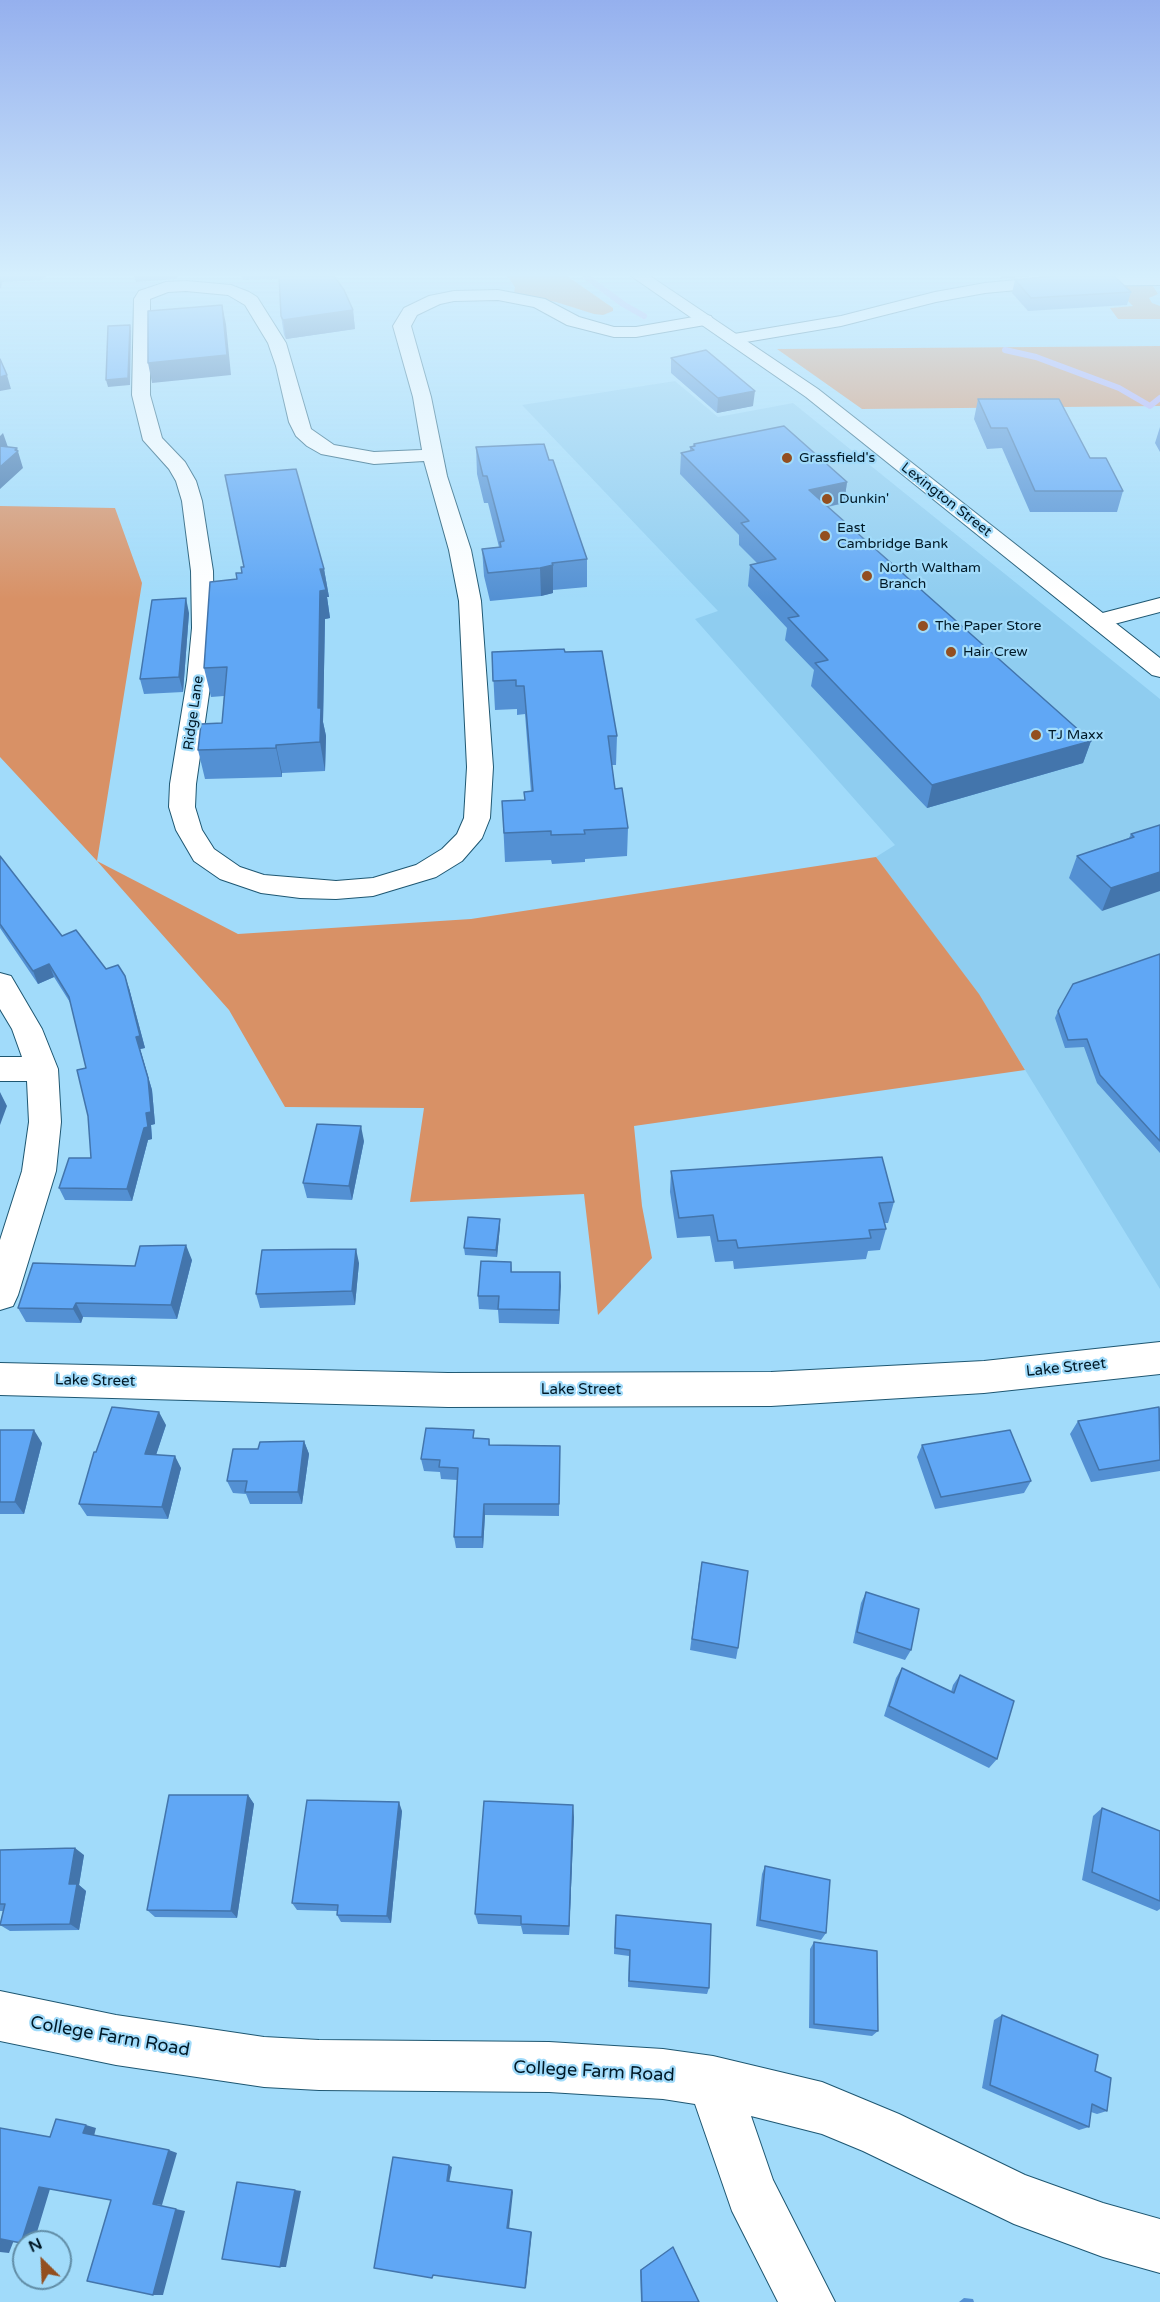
<!DOCTYPE html>
<html>
<head>
<meta charset="utf-8">
<style>
  body { margin:0 }
  #map { position:relative; width:1160px; height:2302px; overflow:hidden; background:#a1dbfa; font-family:"Varela Round",sans-serif }
  canvas { display:block }
  .north { position:absolute; left:12px; top:2230px; width:60px; height:60px; box-sizing:border-box; background:#a1dbfa; border:2px solid #618da6; border-radius:50%; rotate:336deg; font-size:16px; font-weight:700; line-height:24px; text-align:center; color:#001927 }
  .north::after { content:''; display:block; margin:auto; width:21px; height:27px; background:#934f20; clip-path:polygon(50% 0,100% 100%,50% 72%,0 100%) }
</style>
</head>
<body>
<div id="map">
<canvas width="1160" height="2302"></canvas>
<div class="north">N</div>
</div>
<script>
const c = document.querySelector('canvas').getContext('2d');
c.lineJoin = 'round';
function fill(path, color) {
  c.fillStyle = color;
  c.fill(path, 'evenodd');
}
function shape(rows) {
  const path = new Path2D();
  for (const r of rows) {
    path.moveTo(r[0], r[1]);
    for (let i = 2; i < r.length; i += 2) path.lineTo(r[i], r[i + 1]);
  }
  return path;
}
function strokePath(path, color, width, dash) {
  c.strokeStyle = color;
  c.lineWidth = width;
  c.lineCap = dash ? 'butt' : 'round';
  c.setLineDash(dash || []);
  c.stroke(path);
}
function label(font, color, halo, rows, align = 'center') {
  c.font = font + ' "Varela Round",sans-serif';
  c.lineWidth = 4.5;
  c.setLineDash([]);
  c.textBaseline = 'middle';
  c.strokeStyle = halo;
  c.fillStyle = color;
  for (const [text, x, y, turn = 0] of rows) {
    c.save();
    c.translate(x, y);
    c.rotate((+turn || 0) * Math.PI / 180);
    c.textAlign = isNaN(turn) ? turn : align;
    if (halo) c.strokeText(text, 0, 0);
    c.fillText(text, 0, 0);
    c.restore();
  }
}
const built = shape([
  [675,381,718,417,793,403,1160,699,1160,1289,979,995,876,857,895,845,695,619,718,611,522,405]
]);
const green = shape([
  [507,276,567,276,613,308,613,311,603,315,594,314,556,302,514,294,515,287],
  [1088,286,1153,286,1158,294,1149,298,1152,303,1160,306,1160,319,1118,319,1110,308,1133,306,1120,293],
  [1160,346,1160,406,862,409,777,349],
  [0,506,115,508,142,583,97,861,238,934,471,919,876,857,979,994,1025,1070,634,1126,642,1206,652,1258,598,1315,584,1194,410,1202,424,1108,285,1107,229,1010,97,861,0,757]
]);
const stream = shape([
  [585,276,623,304,644,316],
  [1005,350,1036,357,1119,388,1150,406,1160,398]
]);
const minor = shape([
  [1059,276,1160,276,1160,285,1060,286,985,293,936,302,841,326,734,344,728,343,725,339,728,335,734,334,841,316,935,292,985,283,1059,276],
  [186,281,231,285,249,292,257,297,286,343,311,429,334,445,374,452,422,450,413,397,393,326,404,308,429,296,454,291,498,290,545,299,579,317,614,327,636,327,705,315,711,316,713,320,711,324,705,325,636,337,614,337,567,325,534,307,498,300,454,301,440,304,417,315,411,326,431,397,447,476,471,550,481,601,493,767,490,818,482,838,462,861,436,877,373,896,336,899,300,898,261,893,220,879,194,861,176,830,169,807,170,784,187,680,192,628,191,571,182,501,176,481,169,469,143,440,132,395,134,299,139,291,166,282,186,281],
  [186,291,228,295,245,305,268,343,276,366,289,422,296,436,307,446,321,454,374,464,424,461,449,550,459,601,467,767,464,818,457,834,442,849,416,865,373,878,336,881,264,875,240,867,214,849,202,830,195,807,196,784,211,680,214,628,213,571,202,501,196,481,185,462,162,438,150,395,150,299,168,292,186,291],
  [1160,598,1160,612,1099,628,1091,626,1088,621,1091,616,1160,598],
  [0,973,11,976,42,1029,58,1069,61,1122,56,1171,18,1295,13,1306,0,1310,0,1240,22,1171,29,1122,27,1081,0,1081,0,1057,22,1057,12,1029,0,1009,0,973],
  [0,1991,116,2015,264,2037,319,2040,549,2042,663,2049,713,2056,822,2082,899,2114,1025,2175,1103,2203,1160,2219,1160,2273,1103,2257,1014,2224,863,2151,822,2134,751,2116,773,2180,835,2302,778,2302,732,2211,695,2104,663,2099,549,2092,319,2090,264,2087,116,2065,0,2041,0,1991]
]);
const tertiary = shape([
  [1160,1342,1160,1374,984,1393,771,1406,448,1407,0,1395,0,1363,448,1373,771,1372,984,1361,1160,1342]
]);
const primary = shape([
  [631,276,650,276,818,389,1160,658,1160,677,1152,675,806,397,631,276]
]);
const wall = shape([
  [0,276,46,276,42,280,2,282,0,289],
  [241,276,334,276,353,310,355,329,286,339,284,335,281,316,279,279,243,280],
  [1015,280,1131,292,1127,305,1028,311,1012,293],
  [671,358,753,406,717,413,671,373],
  [978,399,1123,491,1117,512,1030,512,1002,448,987,449,974,419],
  [1160,427,1160,452,1155,443],
  [694,444,847,482,844,503,828,507,1091,741,1083,763,927,808,811,686,814,670,785,640,787,628,748,586,750,565,757,563,739,545,739,535,680,474,681,453,690,451,690,447,693,446],
  [476,447,549,460,587,559,587,587,553,590,553,593,541,596,490,601,484,576,482,549,499,547,488,503,484,503,477,474],
  [324,569,329,597,327,597,330,618,325,619,323,722,326,736,325,771,282,773,282,777,205,779,198,750,222,723,224,696,211,697,204,668],
  [189,613,183,692,144,694,140,679],
  [492,652,565,652,617,736,616,765,612,765,615,789,628,828,627,856,585,859,585,862,552,864,551,860,505,862,502,801,525,800,531,792,525,714,517,715,517,709,495,710],
  [1160,825,1102,911,1069,878,1077,856,1129,838,1131,834],
  [0,856,62,936,106,969,129,988,145,1048,140,1049,152,1090,155,1124,151,1125,152,1139,148,1140,132,1201,65,1200,59,1188,91,1158,86,1068,71,1004,54,977,38,984,0,928],
  [1160,954,1160,1153,1097,1083,1084,1047,1065,1048,1055,1018,1058,1011],
  [364,1141,352,1200,307,1198,303,1183],
  [671,1171,894,1202,888,1223,885,1223,886,1229,880,1250,868,1251,866,1259,734,1269,733,1261,715,1262,710,1236,677,1238,670,1192],
  [500,1219,500,1226,497,1257,465,1255,464,1248],
  [192,1260,177,1319,83,1317,81,1323,26,1322,18,1308,135,1266],
  [511,1262,512,1272,560,1272,559,1324,499,1323,498,1310,479,1309,478,1296],
  [359,1263,355,1305,260,1308,256,1294],
  [1160,1408,1160,1471,1091,1482,1070,1434,1078,1421],
  [166,1425,156,1455,181,1468,168,1519,87,1516,79,1504,96,1452],
  [0,1430,42,1443,24,1514,0,1514],
  [475,1438,489,1439,490,1445,560,1446,559,1516,485,1515,483,1548,456,1548,454,1537,457,1480,441,1479,440,1472,424,1471,421,1459],
  [304,1441,309,1454,302,1504,250,1504,246,1494,233,1493,227,1481,258,1449],
  [922,1445,1031,1481,1024,1493,935,1509,917,1457],
  [700,1574,738,1648,736,1659,690,1650],
  [866,1592,911,1650,905,1660,853,1643,861,1603],
  [902,1668,951,1692,953,1685,960,1675,997,1759,989,1768,884,1716,896,1678],
  [248,1795,254,1804,237,1918,155,1917,147,1910],
  [1102,1808,1160,1831,1160,1909,1157,1911,1082,1880,1093,1816],
  [402,1811,391,1923,341,1922,337,1915,337,1911,297,1910,292,1903],
  [574,1817,569,1935,523,1934,521,1926,478,1924,475,1914],
  [0,1850,84,1855,79,1885,86,1891,79,1930,10,1931,0,1925,3,1911,0,1911],
  [765,1866,826,1933,821,1940,756,1926,762,1874],
  [615,1922,709,1988,707,1994,628,1987,629,1956,614,1954],
  [814,1942,878,2031,872,2036,809,2028,810,1949],
  [1002,2015,1095,2071,1107,2111,1097,2114,1091,2112,1089,2127,1079,2130,982,2088,994,2020],
  [673,2247,699,2302,641,2302,640,2270],
  [964,2298,973,2299,974,2302,959,2302]
]);
const shadedWall = shape([
  [0,276,2,282,1,289,0,287],
  [134,276,178,276,177,279,136,282],
  [1001,276,1033,276,1000,279],
  [222,305,226,324,231,375,152,383,148,363],
  [353,310,355,329,286,339,283,320],
  [130,325,131,331,130,385,108,387,106,380],
  [7,375,11,389,0,391,0,377],
  [755,391,753,406,717,413,718,398],
  [3,433,9,450,0,458,0,436],
  [17,448,23,468,0,489,0,467],
  [847,482,844,503,806,511,809,490],
  [553,565,553,593,541,596,540,568],
  [320,569,324,569,329,597,327,597,330,618,325,619,323,722,326,736,325,771,320,742,318,708],
  [186,598,189,613,183,692,179,677],
  [1091,741,1083,763,927,808,932,785],
  [276,745,282,773,282,777,276,748],
  [1160,872,1160,891,1102,911,1111,888],
  [49,964,54,977,38,984,33,971],
  [125,976,129,988,145,1048,140,1049,152,1090,155,1124,151,1125,152,1139,148,1140,132,1201,127,1189,144,1128,136,1037],
  [0,1092,7,1106,0,1125],
  [361,1126,364,1141,352,1200,349,1186],
  [500,1219,500,1226,497,1257,496,1250],
  [186,1245,192,1260,177,1319,171,1305],
  [356,1249,359,1263,355,1305,352,1291],
  [560,1272,561,1286,559,1324,559,1310],
  [76,1303,83,1317,81,1323,73,1309],
  [159,1412,166,1425,152,1467,145,1454],
  [34,1430,42,1443,24,1514,15,1502],
  [304,1441,309,1454,302,1504,298,1492],
  [175,1456,181,1468,168,1519,162,1507],
  [484,1504,485,1515,483,1548,482,1537],
  [248,1795,254,1804,237,1918,231,1911],
  [399,1802,402,1811,391,1923,387,1916],
  [573,1805,574,1817,569,1935,569,1926],
  [75,1848,84,1855,79,1885,86,1891,79,1930,70,1924,69,1884],
  [86,2125,96,2128,94,2136,83,2133],
  [169,2150,177,2153,162,2205,153,2204],
  [449,2165,452,2167,449,2183,447,2181],
  [39,2187,50,2189,34,2242,24,2242,24,2243,21,2243],
  [295,2190,301,2191,286,2267,280,2267],
  [512,2190,513,2192,509,2229,507,2228],
  [176,2209,185,2211,163,2295,153,2295],
  [531,2232,532,2232,526,2288,525,2288],
  [1,2239,14,2240,9,2253,0,2252,0,2243]
]);
const building = shape([
  [279,276,334,276,344,290,353,310,283,320,281,316,279,276],
  [1055,276,1114,276,1131,292,1031,298,1015,280,1055,276],
  [222,305,227,355,148,363,148,311,222,305],
  [130,325,128,378,106,380,108,326,130,325],
  [706,350,755,391,718,398,671,358,706,350],
  [0,359,7,375,0,377,0,359],
  [978,399,1059,399,1090,458,1106,458,1123,491,1035,491,1007,428,991,428,978,399],
  [784,426,847,482,809,490,1091,741,932,785,815,663,828,660,788,618,799,616,750,565,776,559,741,523,749,521,681,453,694,450,690,447,695,446,694,444,784,426],
  [544,444,549,460,553,460,587,559,552,563,553,565,540,568,488,573,482,549,501,547,500,542,504,541,487,476,483,476,476,447,544,444],
  [0,446,17,448,15,450,18,451,0,467,0,446],
  [296,469,324,569,320,569,326,590,320,591,318,708,321,708,320,742,276,745,276,748,198,750,201,724,222,723,227,667,204,668,210,582,237,579,236,573,242,573,241,567,244,567,225,475,296,469],
  [186,598,179,677,140,679,152,600,186,598],
  [564,649,565,652,602,651,617,736,608,736,615,789,622,788,628,828,584,830,585,834,551,835,551,831,504,833,502,801,525,800,524,792,533,791,524,686,516,686,516,680,493,681,492,652,564,649],
  [1160,825,1160,872,1111,888,1077,856,1134,837,1131,834,1160,825],
  [0,856,62,936,76,930,106,969,118,965,125,976,140,1036,136,1037,148,1078,151,1112,146,1113,148,1127,144,1128,127,1189,59,1188,69,1158,91,1158,88,1116,77,1070,86,1068,69,997,49,964,33,971,0,924,0,856],
  [1160,954,1160,1141,1100,1075,1087,1039,1068,1040,1058,1011,1073,984,1160,954],
  [317,1124,361,1126,349,1186,303,1183,317,1124],
  [882,1157,894,1202,879,1203,886,1229,869,1230,871,1238,738,1248,736,1240,718,1241,713,1215,679,1218,671,1171,882,1157],
  [468,1217,500,1219,496,1250,464,1248,468,1217],
  [186,1245,171,1305,76,1303,73,1309,18,1308,33,1263,135,1266,140,1246,186,1245],
  [356,1249,352,1291,256,1294,262,1250,356,1249],
  [481,1261,511,1262,511,1272,560,1272,559,1310,498,1309,499,1296,478,1296,481,1261],
  [112,1407,159,1412,145,1454,175,1456,162,1507,79,1504,94,1452,96,1452,112,1407],
  [1159,1407,1160,1460,1099,1470,1078,1421,1159,1407],
  [426,1428,474,1430,473,1438,489,1439,489,1445,560,1446,559,1504,484,1504,482,1537,454,1537,458,1468,439,1467,440,1460,421,1459,426,1428],
  [0,1430,34,1430,15,1502,0,1502,0,1430],
  [1010,1430,1031,1481,941,1497,922,1445,1010,1430],
  [304,1441,298,1492,245,1492,247,1481,227,1481,233,1449,258,1449,260,1442,304,1441],
  [702,1562,748,1571,738,1648,692,1639,702,1562],
  [866,1592,919,1609,911,1650,857,1632,866,1592],
  [902,1668,954,1693,960,1675,1014,1701,997,1759,889,1706,902,1668],
  [169,1795,248,1795,231,1911,147,1910,169,1795],
  [307,1800,399,1802,387,1916,337,1915,338,1905,292,1903,307,1800],
  [484,1801,573,1805,569,1926,521,1924,521,1916,475,1914,484,1801],
  [1102,1808,1160,1831,1160,1901,1092,1872,1102,1808],
  [75,1848,69,1884,77,1884,70,1924,0,1925,5,1904,0,1904,0,1850,75,1848],
  [765,1866,830,1880,826,1933,760,1920,765,1866],
  [616,1915,711,1924,709,1988,629,1981,630,1950,615,1948,616,1915],
  [814,1942,877,1951,878,2031,814,2024,814,1942],
  [1002,2015,1098,2055,1095,2071,1111,2078,1107,2111,1092,2104,1089,2127,990,2085,1002,2015],
  [56,2119,86,2125,83,2133,169,2150,153,2204,176,2209,153,2295,87,2281,111,2200,39,2187,21,2243,1,2239,0,2243,0,2128,50,2137,56,2119],
  [393,2157,449,2165,447,2181,512,2190,507,2228,531,2232,525,2288,433,2275,432,2278,374,2268,393,2157],
  [237,2182,295,2190,280,2267,222,2259,237,2182],
  [673,2247,699,2302,642,2302,641,2270,673,2247]
]);
const markers = [
  [787,458,6,"#934f20"],
  [827,499,6,"#934f20"],
  [825,536,6,"#934f20"],
  [867,576,6,"#934f20"],
  [923,626,6,"#934f20"],
  [951,652,6,"#934f20"],
  [1036,735,6,"#934f20"]
];
const farPoinames = [
  ["Grassfield's",799,458],
  ["Dunkin'",839,499],
  ["East",837,528],
  ["Cambridge Bank",837,544],
  ["North Waltham",879,568],
  ["Branch",879,584],
  ["The Paper Store",935,626],
  ["Hair Crew",963,652],
  ["TJ Maxx",1048,735]
];
const farStreetnames = [
  ["Lexington Street",946,500,38],
  ["Ridge Lane",194,713,-82]
];
const streetNames = [
  ["Lake Street",1066,1368,-6],
  ["Lake Street",95,1381,1],
  ["Lake Street",581,1390]
];
const nearStreetnames = [
  ["College Farm Road",110,2037,10],
  ["College Farm Road",594,2072,3]
];
fill(built, '#8fcdf0');
fill(green, '#d89166');
strokePath(stream, '#b8aaf6', 6);
strokePath(minor, '#1e5772', 2);
strokePath(tertiary, '#1e5772', 2);
strokePath(primary, '#1e5772', 2);
fill(minor, '#fff');
fill(tertiary, '#fff');
fill(primary, '#fff');
fill(wall, '#5390d3');
fill(shadedWall, '#4375ac');
fill(building, '#60a7f5');
strokePath(building, '#4375ac', 1.5);
const sky = c.createLinearGradient(0, 0, 0, 599);
sky.addColorStop(0, '#95b0ee');
sky.addColorStop(0.46, '#d5effd');
sky.addColorStop(1, '#d5effd00');
c.fillStyle = sky;
c.fillRect(0, 0, 1160, 599);
for (const [x, y, r, color] of markers) {
  const dot = new Path2D();
  dot.arc(x, y, r, 0, 2 * Math.PI);
  c.fillStyle = color;
  c.fill(dot);
  strokePath(dot, '#a1dbfa', 2);
}
label('14px', '#001927', '#a1dbfa', farPoinames, 'left');
label('14px', '#001927', '#a1dbfa', farStreetnames);
label('15px', '#001927', '#a1dbfa', streetNames);
label('18px', '#001927', '#a1dbfa', nearStreetnames);
</script>
</body>
</html>
